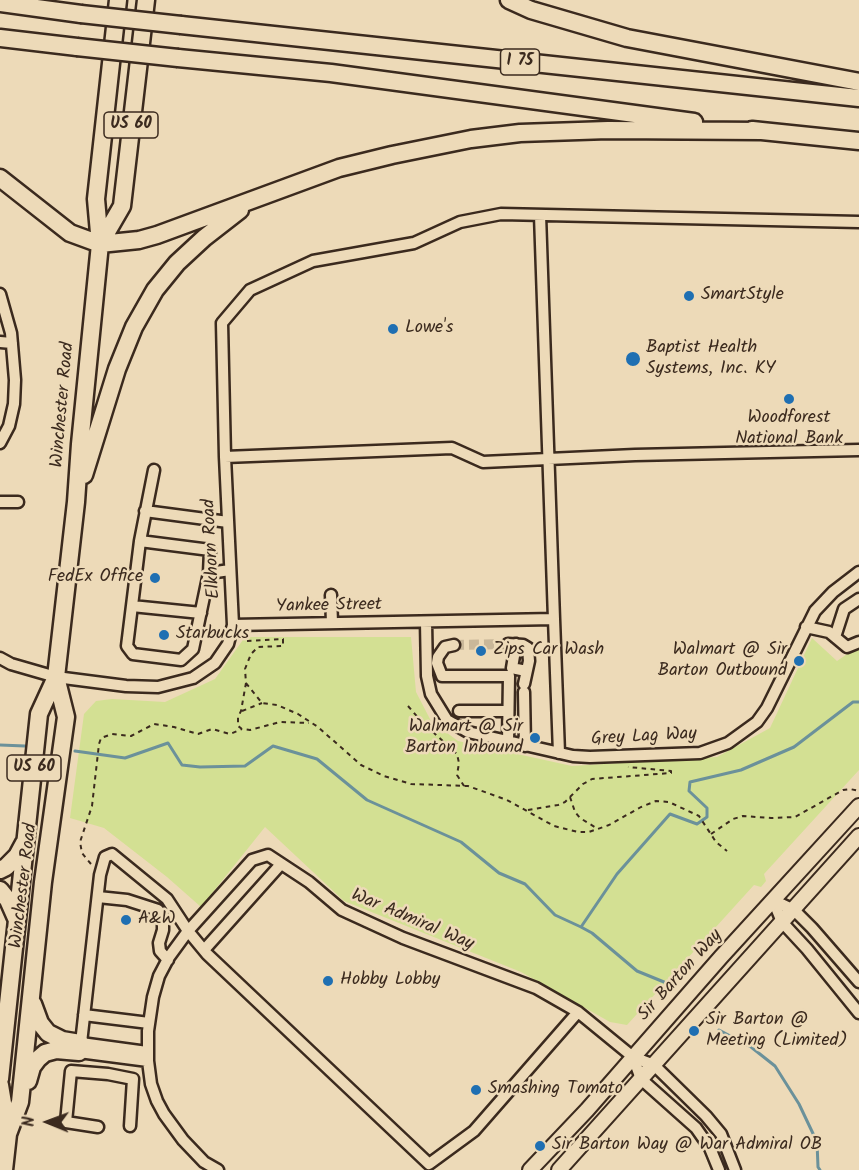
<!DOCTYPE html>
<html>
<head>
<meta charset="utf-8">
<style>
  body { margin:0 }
  #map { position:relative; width:859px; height:1170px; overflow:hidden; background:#eddab8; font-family:Kalam,sans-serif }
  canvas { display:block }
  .north { position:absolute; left:18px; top:1092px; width:60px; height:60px; -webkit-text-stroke:4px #eddab8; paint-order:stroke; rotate:271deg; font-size:16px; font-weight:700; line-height:24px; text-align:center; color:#3b2a1e }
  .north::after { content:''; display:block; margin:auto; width:21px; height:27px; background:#3b2a1e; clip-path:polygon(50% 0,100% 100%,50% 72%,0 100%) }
</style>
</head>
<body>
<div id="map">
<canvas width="859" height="1170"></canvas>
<div class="north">N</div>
</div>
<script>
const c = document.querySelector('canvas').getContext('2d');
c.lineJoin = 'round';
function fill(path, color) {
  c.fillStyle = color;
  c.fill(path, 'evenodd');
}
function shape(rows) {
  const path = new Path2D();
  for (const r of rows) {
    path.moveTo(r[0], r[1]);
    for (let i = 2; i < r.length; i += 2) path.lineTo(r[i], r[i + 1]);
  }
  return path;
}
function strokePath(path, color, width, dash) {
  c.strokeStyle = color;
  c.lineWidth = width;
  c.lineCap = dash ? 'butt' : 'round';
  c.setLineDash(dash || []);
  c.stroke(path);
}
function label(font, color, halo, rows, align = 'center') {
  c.font = font + ' Kalam,sans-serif';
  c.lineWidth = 5;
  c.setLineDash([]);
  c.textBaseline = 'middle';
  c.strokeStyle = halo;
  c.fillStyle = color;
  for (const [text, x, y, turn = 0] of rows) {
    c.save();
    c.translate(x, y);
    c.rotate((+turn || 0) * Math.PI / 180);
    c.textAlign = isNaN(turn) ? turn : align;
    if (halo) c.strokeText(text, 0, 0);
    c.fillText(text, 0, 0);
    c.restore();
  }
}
const green = shape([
  [245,637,411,637,416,692,431,721,458,741,572,766,717,757,770,728,812,638,837,661,859,646,859,770,764,874,766,881,761,887,754,885,627,1025,610,1022,521,972,344,901,265,827,201,907,167,877,104,828,70,818,84,714,96,701,112,699,165,702,215,679]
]);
const stream = shape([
  [0,745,25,746],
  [75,751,125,758,168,743,182,765,200,767,245,766,273,746,317,759,367,800,461,842,499,873,525,884,555,915,581,927,617,874,670,814,697,824,707,817,707,808,689,791,690,782,741,770,794,747,853,702,859,702],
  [581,927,592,933,637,971,664,982],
  [719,1030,751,1047,775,1066,799,1104,817,1142,818,1167,820,1170]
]);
const minorTunnel = shape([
  [454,645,508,644]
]);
const path = shape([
  [245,634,245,641,283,639,283,646,258,647,251,654,245,669,246,683,241,711,238,717,238,726,242,729,250,730,280,722,309,723],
  [246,683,262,703,277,705,298,714,318,727,361,765,384,776,411,784,468,786,507,800,554,826,578,832,589,832,609,825,641,807,656,801,669,802,699,816,716,842,727,851],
  [408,706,421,721,457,754,459,763,457,775,464,786],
  [242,711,262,703],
  [570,797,575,812,580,818,598,829],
  [528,810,558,805,565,802,583,784,592,779,671,773,671,771,628,767],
  [711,834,733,819,743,816,771,818,795,817,843,790,850,789,859,791],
  [91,864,82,853,80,842,92,806,99,744,101,738,112,734,131,736,154,724,174,727,198,734,212,729,230,734,242,729]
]);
const minor = shape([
  [540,215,554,619],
  [0,294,11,333,15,380,14,404,9,426,0,443],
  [0,342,12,343],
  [225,457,452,448,483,462,635,455,859,450],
  [0,502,18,502],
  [145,511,228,522],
  [140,541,154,470],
  [209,573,210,550,140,541,127,646,133,654,181,660,193,649,209,573,230,570],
  [331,595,332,623],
  [132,606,201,613],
  [426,622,427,676,431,694,447,720,468,732,573,756,590,757,700,753,728,743,757,722,767,708,815,611,833,592,859,572],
  [233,625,554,619,559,753],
  [806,627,829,632,847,647,859,642],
  [835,637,844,609,859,599],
  [508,644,523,645,528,648,529,661,524,684],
  [516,644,512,668,526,671],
  [454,645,445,647,438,657,437,663,442,676,509,676,508,742],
  [0,658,11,664,56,677,126,686,158,687,193,678,215,663,228,644,233,625,225,457,222,323,250,290,313,261,414,243,460,222,501,214,859,222],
  [524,692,525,746],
  [459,711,508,711],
  [98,897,127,900,158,910,163,919,163,930,159,943,160,951,168,960],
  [773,900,782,922,807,949,859,1013],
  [773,900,794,910,812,928,859,982],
  [204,950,281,864],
  [84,1015,149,1023],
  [79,1052,148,1061],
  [147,1052,81,1043,100,875,105,857,112,854,167,899,188,931,207,954,429,1164,474,1131,578,1012],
  [633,1057,641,1079,696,1128,710,1148,719,1170],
  [98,1127,66,1122,71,1071,108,1074,133,1079,130,1126],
  [218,1170,204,1162,183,1140,164,1114,157,1101,151,1084,148,1061,148,1031,153,997,159,976,169,957,188,931,252,860,268,855,309,882,342,910,403,938,536,988,578,1012,633,1057,654,1065,706,1116,721,1134,735,1170]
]);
const major = shape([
  [530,1170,587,1110,721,957,859,806],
  [559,1170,859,836]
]);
const highway = shape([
  [509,0,531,10,627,38,859,82],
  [0,3,81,14],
  [181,25,859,98],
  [0,38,77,47],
  [178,58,331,73,694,122],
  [752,130,859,141],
  [0,178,70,233,100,244,139,240,157,235,339,168,392,155,471,139,520,133,608,130,762,131],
  [100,244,122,206,146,0],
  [84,475,117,369,134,327,155,290,177,263,204,238,240,210],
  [0,870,6,867,17,856,24,843],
  [0,890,8,900,16,918],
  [33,1004,40,1023,48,1033,62,1040,80,1043],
  [0,1079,39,714,56,677,76,502,80,444,100,244,96,199,118,0],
  [28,1081,32,1067,38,1059,45,1053,56,1050,79,1052],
  [0,1085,8,1133],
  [4,1170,8,1134,20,1102,43,882,66,717,56,677]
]);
const highwayBridge = shape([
  [81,14,181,25],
  [77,47,178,58]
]);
const markers = [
  [689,296,6,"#1f6fb2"],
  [393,329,6,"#1f6fb2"],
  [633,359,8,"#1f6fb2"],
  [789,399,6,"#1f6fb2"],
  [155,578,6,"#1f6fb2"],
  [164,635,6,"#1f6fb2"],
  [481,651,6,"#1f6fb2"],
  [799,661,6,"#1f6fb2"],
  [535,738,6,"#1f6fb2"],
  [126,920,6,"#1f6fb2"],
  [328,981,6,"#1f6fb2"],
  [694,1031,6,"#1f6fb2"],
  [476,1090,6,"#1f6fb2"],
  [540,1146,6,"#1f6fb2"]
];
const shields = [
  [520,62,39],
  [131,125,54],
  [34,768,54]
];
const shieldNames = [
  ["I 75",520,62],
  ["US 60",131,125],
  ["US 60",34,768]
];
const poiNames = [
  ["SmartStyle",701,296],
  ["Lowe's",405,329],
  ["Baptist Health",646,349],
  ["Systems, Inc. KY",646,370],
  ["Woodforest",789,419,"center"],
  ["National Bank",789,440,"center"],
  ["FedEx Office",143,578,"right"],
  ["Starbucks",176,635],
  ["Zips Car Wash",493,651],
  ["Walmart @ Sir",787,651,"right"],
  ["Barton Outbound",787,672,"right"],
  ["Walmart @ Sir",523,728,"right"],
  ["Barton Inbound",523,749,"right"],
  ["A&W",138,920],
  ["Hobby Lobby",340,981],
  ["Sir Barton @",706,1021],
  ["Meeting (Limited)",706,1042],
  ["Smashing Tomato",488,1090],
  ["Sir Barton Way @ War Admiral OB",552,1146]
];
const streetNames = [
  ["Winchester Road",64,405,-85],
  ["Elkhorn Road",213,549,-93],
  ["Yankee Street",329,607,-1],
  ["Grey Lag Way",644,738,-3],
  ["Winchester Road",25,886,-83],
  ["War Admiral Way",412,921,23],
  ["Sir Barton Way",681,976,-48]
];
fill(green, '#d3e093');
strokePath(stream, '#6b919a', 3);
strokePath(minorTunnel, '#c9b799', 10, [10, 5]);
strokePath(minor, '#3b2a1e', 15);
strokePath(major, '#3b2a1e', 18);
strokePath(highway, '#3b2a1e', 21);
strokePath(path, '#3b2a1e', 2, [4.5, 4.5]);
strokePath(minor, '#eddab8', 10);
strokePath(major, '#eddab8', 14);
strokePath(highway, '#eddab8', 16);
strokePath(highwayBridge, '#3b2a1e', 21, []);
strokePath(highwayBridge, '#eddab8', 16);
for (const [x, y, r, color] of markers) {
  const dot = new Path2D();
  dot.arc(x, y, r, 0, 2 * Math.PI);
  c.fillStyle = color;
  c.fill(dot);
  strokePath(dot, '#eddab8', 2);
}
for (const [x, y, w] of shields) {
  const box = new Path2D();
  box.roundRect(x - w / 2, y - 13, w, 26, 4.5);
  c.fillStyle = '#eddab8';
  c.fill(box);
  strokePath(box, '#3b2a1e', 1.5);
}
label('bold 16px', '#3b2a1e', null, shieldNames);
label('18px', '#3b2a1e', '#eddab8', poiNames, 'left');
label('18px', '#3b2a1e', '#eddab8', streetNames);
</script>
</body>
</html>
